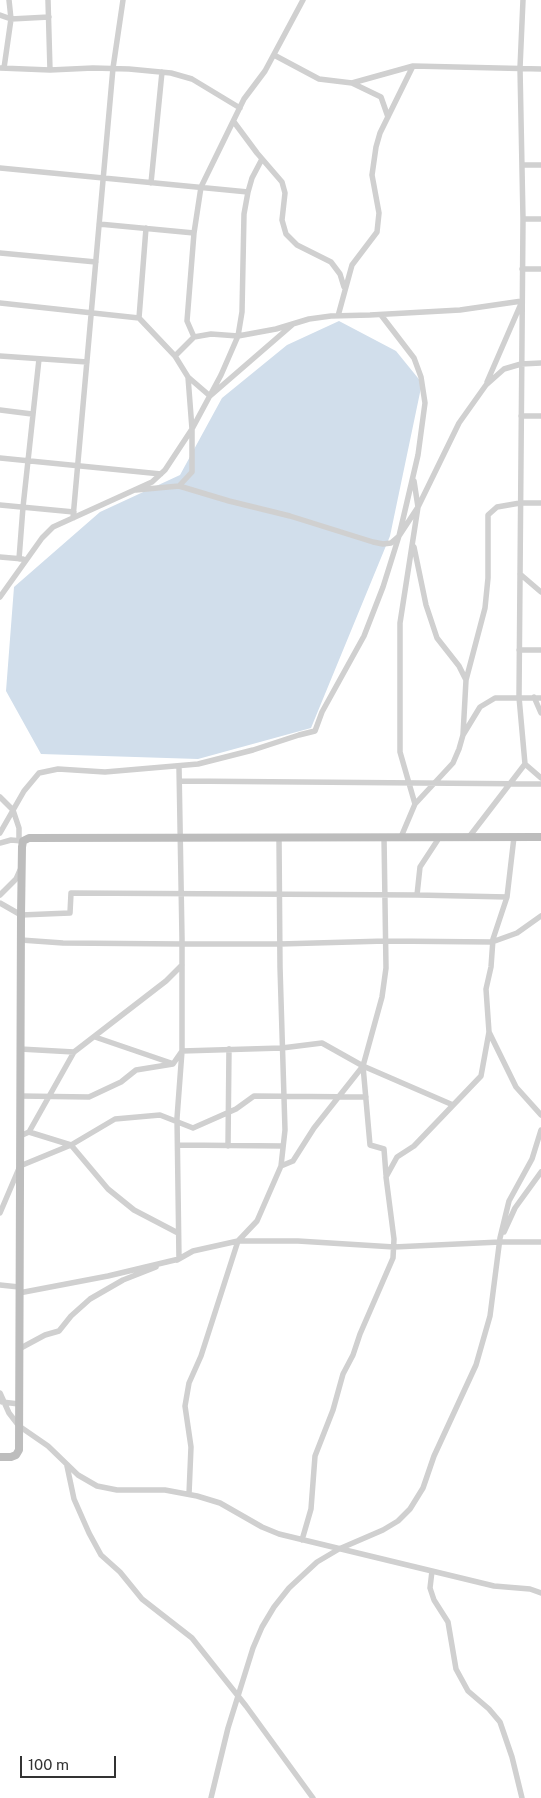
<!DOCTYPE html>
<html>
<head>
<meta charset="utf-8">
<style>
  body { margin:0 }
  #map { position:relative; width:541px; height:1798px; overflow:hidden; background:#fff; font-family:"Public Sans",sans-serif }
  canvas { display:block }
  .scale { position:absolute; left:20px; top:1756px; width:96px; height:22px; box-sizing:border-box; border:2px solid #333; border-top:0; padding-left:6px; font-size:15px; line-height:18px; white-space:nowrap; color:#333; -webkit-text-stroke:4px #fff; paint-order:stroke }
</style>
</head>
<body>
<div id="map">
<canvas width="541" height="1798"></canvas>
<div class="scale">100 m</div>
</div>
<script>
const c = document.querySelector('canvas').getContext('2d');
c.lineJoin = 'round';
function fill(path, color) {
  c.fillStyle = color;
  c.fill(path, 'evenodd');
}
function shape(rows) {
  const path = new Path2D();
  for (const r of rows) {
    path.moveTo(r[0], r[1]);
    for (let i = 2; i < r.length; i += 2) path.lineTo(r[i], r[i + 1]);
  }
  return path;
}
function strokePath(path, color, width, dash) {
  c.strokeStyle = color;
  c.lineWidth = width;
  c.lineCap = dash ? 'butt' : 'round';
  c.setLineDash(dash || []);
  c.stroke(path);
}
const water = shape([
  [339,321,396,351,422,383,390,536,311,728,198,759,41,754,6,691,14,587,100,512,180,475,222,398,287,345]
]);
const street = shape([
  [48,0,50,70],
  [523,0,520,68,523,219,519,697,525,764,541,778],
  [0,15,11,19,49,17],
  [274,55,319,79,352,83,413,66,541,69],
  [0,68,50,70,93,68,129,69,171,73,192,79,240,108],
  [4,68,11,19,9,0],
  [352,83,381,97,388,117],
  [234,122,257,153,282,182,285,193,282,220,286,234,297,245,331,262,340,274,344,287],
  [522,165,541,165],
  [0,168,248,192],
  [151,183,162,72],
  [523,219,541,219],
  [99,224,194,233],
  [0,253,96,262],
  [522,269,541,269],
  [0,303,139,318,175,356,194,337,211,334,238,336,242,312,244,214,248,192,252,178,262,159],
  [338,316,352,265,377,232,379,213,372,175,376,147,380,133,413,66],
  [139,318,146,228],
  [194,337,187,321,194,233,201,187,244,99,265,71,303,0],
  [0,356,87,362],
  [175,356,188,377,192,429,192,472,179,486],
  [188,377,210,396,292,325],
  [487,382,520,306],
  [0,410,32,414],
  [521,416,541,416],
  [0,458,161,474],
  [136,490,179,486,229,501,290,516,373,542,383,544,391,543,399,536,418,507,459,423,486,385,504,369,521,364,541,363],
  [0,505,74,512],
  [73,518,113,68,123,0],
  [414,547,426,605,437,638,459,666,466,680],
  [0,557,23,559],
  [19,559,23,507,39,359],
  [520,574,541,592],
  [0,597,42,538,53,527,152,482,165,470,192,429,221,375,238,336,276,329,309,319,331,316,370,315,460,310,522,301],
  [519,650,541,650],
  [534,697,541,713],
  [463,735,480,707,495,698,541,698],
  [180,781,541,784],
  [0,797,13,810,19,828,19,841],
  [415,804,453,763,459,749,463,735,466,680,485,608,488,578,488,515,497,507,520,503,541,503],
  [0,833,24,791,39,773,58,769,105,772,198,764,253,750,299,735,315,731,322,712,364,636,383,587,399,536,418,455,425,403,421,377,414,358,381,315],
  [384,837,386,968,382,997,363,1066,370,1145,384,1149,386,1175],
  [401,837,415,804,400,752,400,623,418,507,414,481],
  [469,837,525,764],
  [0,843,11,840,22,841],
  [0,895,16,879,20,870],
  [417,895,507,897],
  [0,903,21,915,70,913,71,893,417,895,420,867,439,838],
  [21,940,63,943,182,944,280,944,386,941,492,942,517,933,541,916],
  [489,1032,516,1087,541,1115],
  [95,1037,171,1063],
  [20,1049,74,1052,166,981,182,965],
  [20,1096,89,1097,121,1082,136,1070,173,1064,182,1051,282,1048,322,1043,363,1066,453,1105],
  [29,1132,74,1052],
  [20,1136,29,1132,71,1145,108,1189,134,1210,178,1233],
  [178,1145,283,1146],
  [228,1146,229,1049],
  [281,1166,293,1161,314,1128,363,1066],
  [0,1213,20,1166,71,1145,115,1119,160,1115,193,1128,236,1109,254,1096,366,1097],
  [504,1232,515,1208,541,1172],
  [177,1260,193,1251,238,1241,298,1241,394,1247,500,1242,541,1242],
  [0,1285,19,1287],
  [19,1293,108,1276,179,1259,177,1118,182,1051,182,938,179,767],
  [19,1349,45,1335,59,1331,71,1316,90,1299,123,1280,156,1267],
  [0,1393,9,1413,19,1426,48,1446,78,1475,97,1486,117,1490,165,1490,197,1496,220,1503,262,1527,279,1534,494,1586,530,1589,541,1593],
  [2,1402,19,1404],
  [67,1466,74,1499,89,1533,101,1555,120,1572,142,1599,192,1638,246,1706,313,1798],
  [189,1494,191,1447,185,1406,189,1383,201,1356,238,1241,257,1221,281,1166,285,1130,280,967,279,837],
  [302,1540,311,1509,315,1456,333,1410,343,1374,353,1355,360,1334,393,1258,394,1239,386,1177,397,1157,414,1146,481,1076,489,1032,486,989,491,967,493,939,507,897,514,837],
  [432,1571,430,1588,434,1600,448,1622,456,1669,468,1691,489,1709,500,1722,512,1757,522,1798],
  [211,1798,228,1728,253,1648,262,1627,274,1607,289,1588,317,1562,339,1549,383,1530,398,1521,410,1509,423,1488,434,1456,476,1365,490,1316,500,1238,509,1201,532,1159,541,1130]
]);
const secondary = shape([
  [0,1457,11,1457,16,1455,19,1450,21,915,22,847,23,841,29,838,541,837]
]);
fill(water, '#d1deeb');
strokePath(street, '#d0d0d0', 5.5);
strokePath(secondary, '#bdbdbd', 8);
</script>
</body>
</html>
